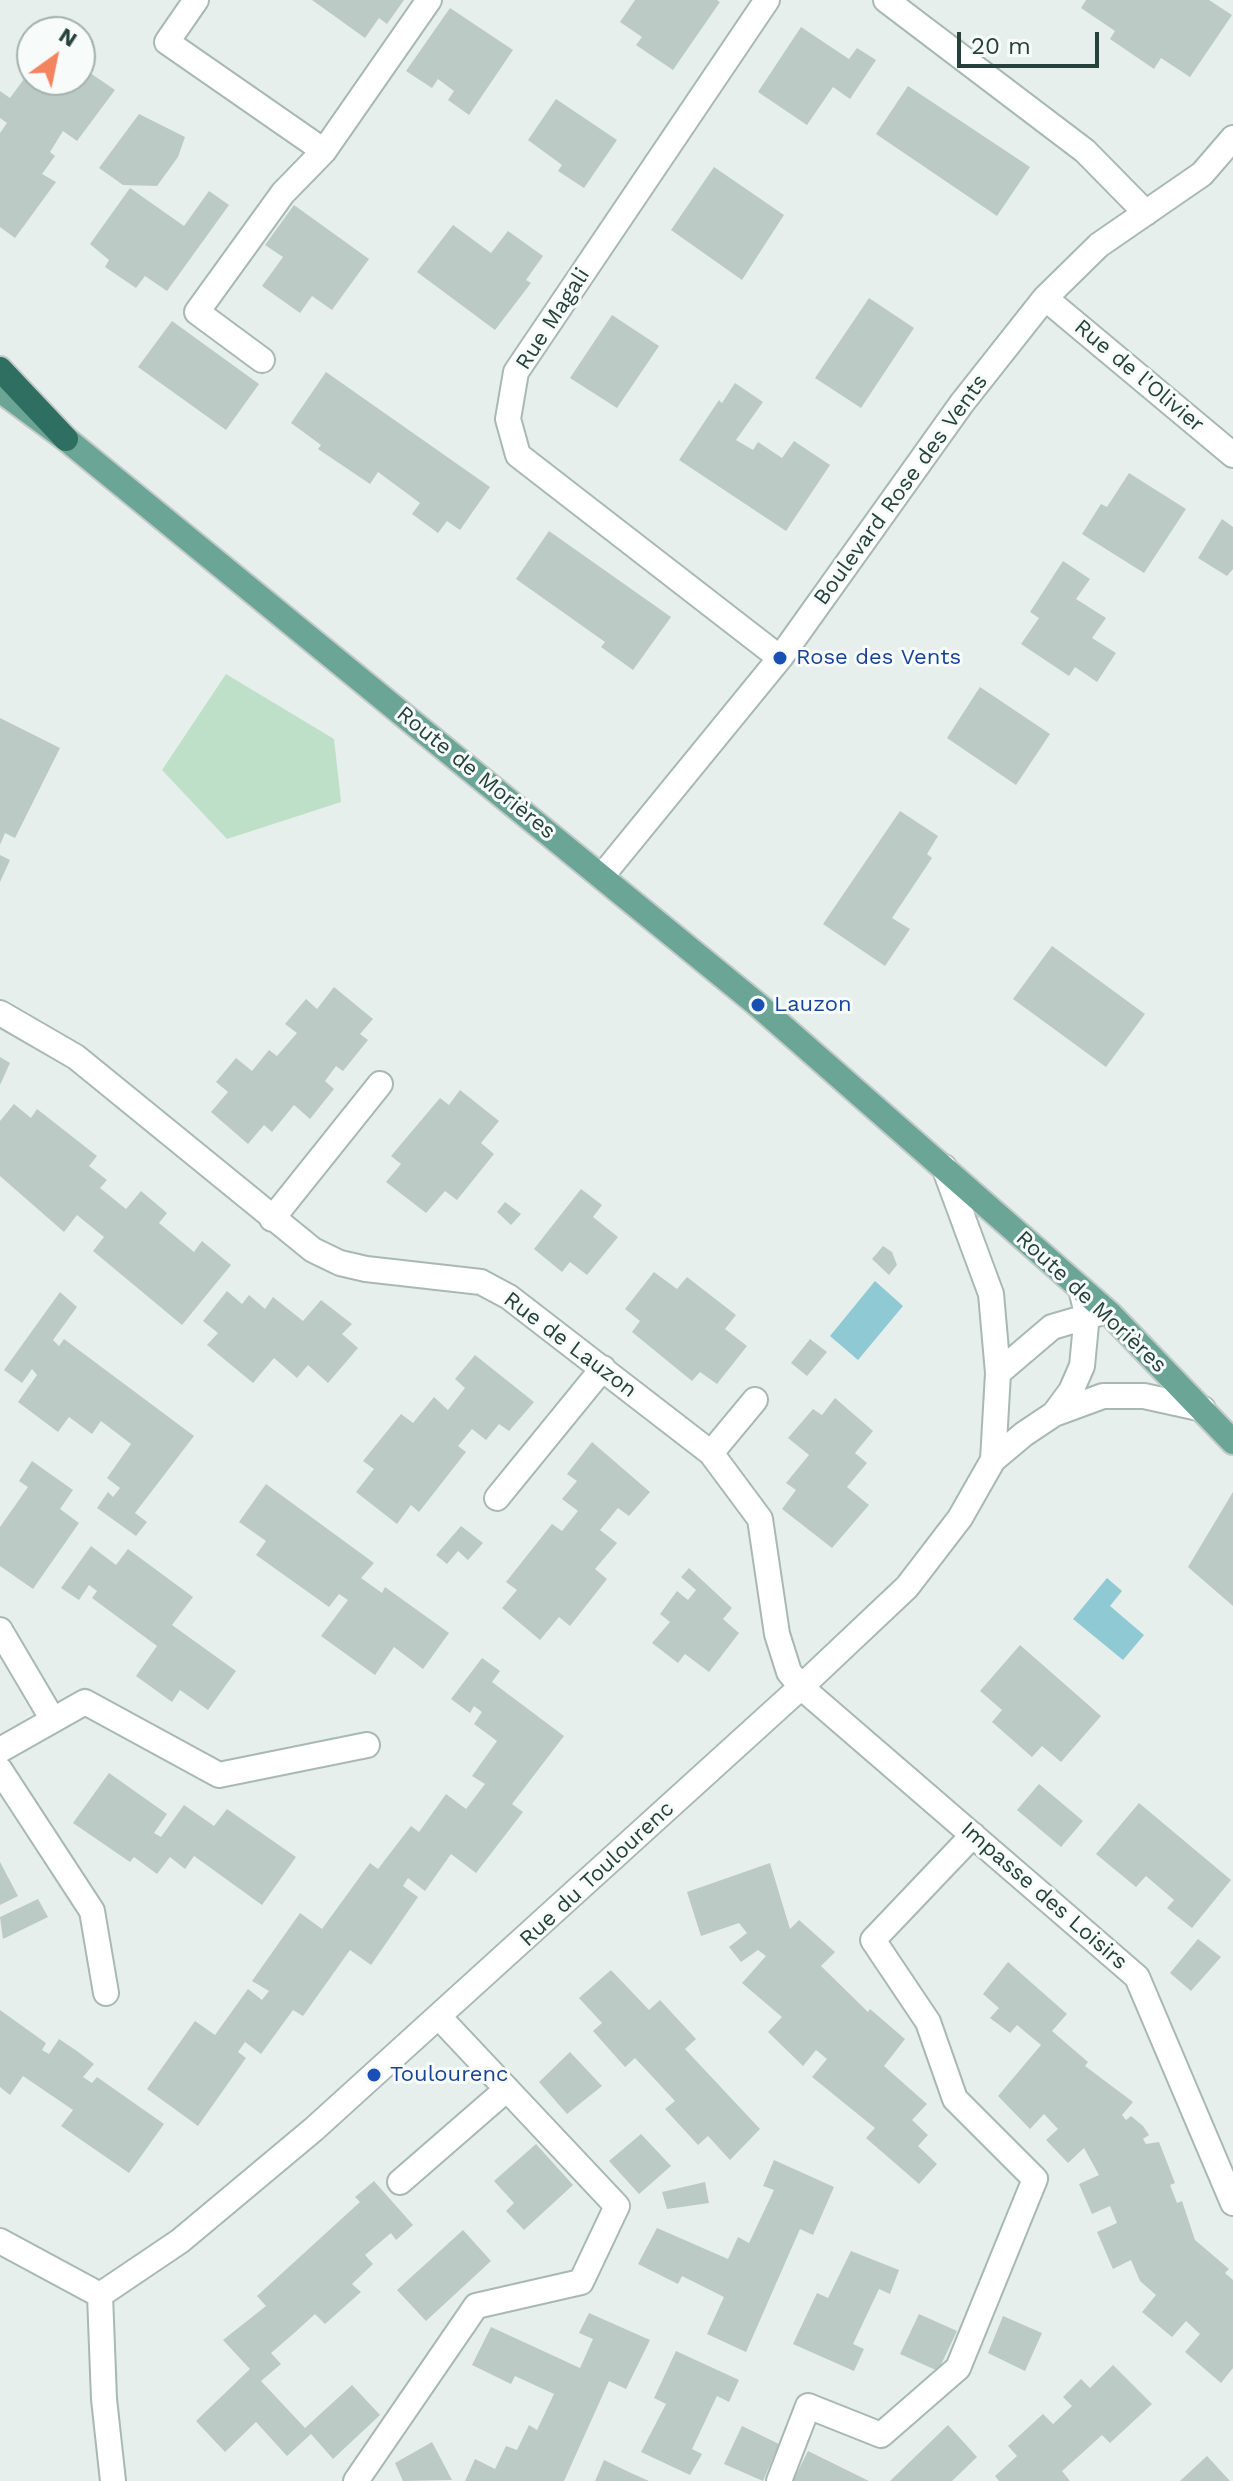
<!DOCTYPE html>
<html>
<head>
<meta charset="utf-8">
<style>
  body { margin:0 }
  #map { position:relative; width:1233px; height:2481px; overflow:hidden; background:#e6efeb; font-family:"Work Sans",sans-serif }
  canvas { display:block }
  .north { position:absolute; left:16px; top:16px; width:80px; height:80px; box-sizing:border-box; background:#f7fbf9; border:2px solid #a3b1ad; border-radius:50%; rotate:33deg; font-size:22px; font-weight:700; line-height:32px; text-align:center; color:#24423a }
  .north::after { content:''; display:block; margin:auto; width:28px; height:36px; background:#f4845f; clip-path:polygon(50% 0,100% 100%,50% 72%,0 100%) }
  .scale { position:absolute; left:957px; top:32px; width:142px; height:36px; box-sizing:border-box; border:4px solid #24423a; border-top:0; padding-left:10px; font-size:24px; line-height:28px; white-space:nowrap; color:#24423a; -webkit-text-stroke:6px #f7fbf9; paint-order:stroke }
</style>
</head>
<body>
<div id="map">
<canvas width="1233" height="2481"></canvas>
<div class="north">N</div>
<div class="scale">20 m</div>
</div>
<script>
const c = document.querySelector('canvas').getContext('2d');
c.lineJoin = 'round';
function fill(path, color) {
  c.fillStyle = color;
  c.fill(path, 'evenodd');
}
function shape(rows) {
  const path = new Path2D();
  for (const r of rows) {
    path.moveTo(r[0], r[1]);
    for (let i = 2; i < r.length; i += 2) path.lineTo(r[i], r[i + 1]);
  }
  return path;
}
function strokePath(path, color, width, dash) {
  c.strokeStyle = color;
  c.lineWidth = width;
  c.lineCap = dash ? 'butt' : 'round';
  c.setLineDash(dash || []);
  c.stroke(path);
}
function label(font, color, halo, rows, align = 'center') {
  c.font = font + ' "Work Sans",sans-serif';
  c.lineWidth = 6;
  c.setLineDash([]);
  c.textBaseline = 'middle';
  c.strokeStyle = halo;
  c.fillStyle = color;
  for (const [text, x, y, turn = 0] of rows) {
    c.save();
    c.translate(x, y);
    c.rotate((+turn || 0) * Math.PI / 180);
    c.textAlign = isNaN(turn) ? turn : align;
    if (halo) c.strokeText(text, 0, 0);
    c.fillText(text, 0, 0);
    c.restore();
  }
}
const green = shape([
  [226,674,334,739,341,802,227,839,162,770]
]);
const water = shape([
  [875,1281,903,1306,858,1360,830,1336],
  [1107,1578,1122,1591,1110,1606,1144,1635,1123,1660,1073,1619]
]);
const building = shape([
  [312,0,404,0,387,24,379,18,365,38],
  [635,0,717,0,720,2,673,70,636,45,642,37,620,22],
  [1086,0,1209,0,1232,15,1190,77,1161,58,1154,69,1110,39,1115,31,1081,8],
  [450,8,513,50,469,115,448,100,454,91,438,79,432,88,406,71],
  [801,27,849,59,857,48,876,60,850,99,833,87,807,125,758,92],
  [80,66,115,90,77,141,63,131,50,152,55,156,42,174,56,182,15,238,0,227,0,133,7,123,0,118,0,91,10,98,32,68,32,80,80,80],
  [908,86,1030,167,997,216,876,134],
  [556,99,617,140,584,188,558,171,562,165,528,140],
  [139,114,185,137,178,157,157,186,123,185,99,168],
  [714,167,784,215,742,280,671,230],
  [130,188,184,226,209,191,229,205,167,291,145,276,136,288,105,267,109,260,90,244],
  [294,205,369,259,332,310,312,296,300,313,262,286,283,257,265,245],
  [453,225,491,253,508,231,543,256,526,280,531,283,495,330,417,272],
  [869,298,914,328,861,408,815,378],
  [612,315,659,346,617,408,570,378],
  [172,321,259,384,226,430,138,367],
  [326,372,490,487,460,530,447,521,438,533,412,514,420,503,378,472,370,484,318,449,321,445,291,423],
  [735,383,763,402,736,440,753,450,758,442,782,458,794,441,830,465,786,531,679,460,719,400,722,403],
  [1129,473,1186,509,1144,573,1082,534,1101,504,1107,507],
  [1222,519,1233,527,1233,569,1227,576,1198,558],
  [549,531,671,617,633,670,601,647,605,642,516,579],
  [1063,561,1090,579,1076,599,1106,618,1092,638,1116,653,1097,682,1075,667,1069,676,1021,644,1039,618,1030,612],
  [980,687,1050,734,1016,785,947,738],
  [0,718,60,748,15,838,5,833,0,845],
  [900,811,938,836,927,854,932,858,892,918,910,929,885,966,823,924],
  [0,855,10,860,0,882],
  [1052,946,1145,1014,1106,1067,1013,999],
  [334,987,373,1019,360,1034,368,1040,343,1071,336,1066,325,1081,334,1089,310,1119,294,1105,272,1132,264,1125,248,1144,211,1112,228,1092,216,1082,236,1058,252,1071,269,1050,277,1056,297,1033,285,1024,306,999,317,1009],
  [0,1057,10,1063,0,1085],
  [460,1090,499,1121,481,1143,494,1154,457,1200,445,1191,426,1213,386,1182,401,1164,391,1156,440,1098,449,1105],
  [14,1104,31,1118,37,1109,97,1156,89,1166,107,1180,100,1188,126,1209,141,1191,167,1213,159,1223,176,1237,194,1252,202,1241,231,1265,182,1325,93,1251,104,1237,77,1215,64,1232,0,1176,0,1121],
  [581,1189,602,1205,593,1217,618,1237,587,1275,570,1262,562,1272,534,1249],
  [505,1202,521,1214,511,1225,497,1212],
  [883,1246,892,1252,897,1265,889,1275,872,1259],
  [654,1272,677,1289,687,1277,736,1315,725,1329,747,1346,717,1384,700,1372,692,1381,632,1332,640,1321,625,1309],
  [227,1291,242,1304,249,1295,265,1309,273,1297,303,1321,321,1300,352,1324,342,1334,358,1348,328,1383,308,1365,297,1378,274,1358,253,1383,207,1345,218,1333,203,1321],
  [60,1292,77,1307,53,1340,59,1346,64,1339,194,1436,135,1513,147,1522,136,1536,97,1508,108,1492,113,1497,120,1488,107,1478,131,1444,101,1421,92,1434,69,1417,58,1432,18,1402,37,1375,32,1369,22,1383,4,1370],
  [810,1339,827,1352,807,1376,791,1363],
  [475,1355,534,1402,509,1431,499,1424,486,1440,472,1429,458,1446,466,1452,419,1512,411,1505,397,1524,356,1492,374,1469,363,1461,401,1414,413,1423,434,1397,448,1410,465,1388,455,1379],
  [835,1398,873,1431,855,1453,867,1463,847,1487,869,1505,832,1548,782,1509,796,1490,786,1483,809,1455,788,1438,813,1409,822,1415],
  [592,1442,650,1492,629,1516,618,1508,600,1530,617,1543,595,1569,607,1579,570,1626,559,1617,540,1640,502,1608,517,1590,506,1582,552,1524,562,1531,578,1511,562,1499,577,1481,567,1474],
  [32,1461,73,1490,60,1509,79,1523,33,1589,0,1566,0,1527,28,1487,19,1481],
  [266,1484,374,1563,361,1578,382,1593,385,1587,449,1633,423,1669,394,1647,375,1675,321,1636,348,1600,339,1594,329,1607,256,1555,266,1541,239,1522],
  [1233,1492,1233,1606,1188,1567],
  [461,1526,483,1543,468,1560,458,1551,447,1564,436,1555],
  [91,1546,116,1565,128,1549,193,1597,172,1625,236,1671,208,1710,180,1690,172,1702,136,1676,157,1646,92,1598,97,1591,89,1585,79,1600,61,1588],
  [689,1568,732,1608,723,1619,739,1633,709,1672,685,1654,678,1663,652,1643,670,1622,660,1614,677,1591,688,1600,696,1590,681,1577],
  [1020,1645,1101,1716,1061,1762,1042,1746,1032,1757,992,1722,1002,1710,980,1691],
  [482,1658,500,1671,492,1682,564,1736,512,1804,523,1812,476,1873,451,1854,425,1891,408,1878,403,1886,418,1897,371,1965,350,1950,303,2016,293,2010,261,2054,245,2042,238,2052,246,2058,198,2126,147,2089,195,2021,215,2035,248,1989,262,2000,269,1991,252,1981,300,1913,322,1929,370,1863,378,1869,411,1826,419,1832,446,1794,466,1809,485,1784,472,1776,497,1741,474,1724,482,1712,474,1706,470,1713,451,1699],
  [109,1773,167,1814,154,1833,161,1837,184,1805,214,1826,227,1809,296,1857,262,1905,194,1856,185,1869,170,1857,157,1874,134,1857,130,1862,73,1823],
  [1039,1784,1083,1821,1061,1847,1017,1810],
  [1139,1803,1231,1880,1192,1928,1167,1908,1174,1900,1146,1876,1136,1887,1096,1854],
  [0,1862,18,1896,0,1905],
  [770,1863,790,1929,799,1920,835,1952,821,1966,868,2012,870,2009,905,2039,884,2066,927,2104,912,2120,928,2135,918,2146,937,2164,919,2184,866,2138,875,2128,812,2077,827,2059,816,2050,803,2066,768,2032,782,2017,742,1983,766,1956,758,1950,741,1962,729,1947,747,1933,739,1923,701,1936,687,1892],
  [38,1899,48,1917,3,1939,0,1917],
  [1198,1939,1221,1957,1191,1991,1170,1973],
  [1008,1962,1067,2014,1052,2031,1088,2062,1085,2066,1133,2102,1122,2115,1126,2120,1131,2116,1143,2126,1149,2135,1143,2139,1146,2144,1159,2142,1175,2183,1170,2185,1177,2203,1182,2201,1195,2240,1229,2269,1225,2273,1233,2280,1233,2368,1221,2383,1185,2352,1200,2334,1186,2321,1172,2337,1142,2312,1156,2295,1140,2281,1131,2260,1113,2269,1097,2232,1117,2223,1110,2206,1092,2214,1079,2184,1099,2175,1084,2148,1068,2163,1046,2140,1058,2129,1044,2114,1030,2129,998,2096,1041,2045,1017,2025,1010,2033,990,2018,999,2008,983,1994],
  [611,1970,649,2010,660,2000,696,2039,685,2049,760,2129,730,2160,708,2136,698,2145,665,2109,675,2101,635,2058,625,2067,593,2031,602,2023,579,1998],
  [0,2010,46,2043,42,2050,49,2054,59,2039,77,2051,94,2064,83,2077,92,2083,97,2077,164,2124,129,2173,61,2126,73,2110,23,2076,10,2095,0,2087],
  [570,2052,602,2086,567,2114,539,2082],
  [641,2134,671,2166,639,2194,609,2161],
  [536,2144,573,2185,524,2230,506,2211,514,2203,494,2181],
  [774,2160,834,2187,813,2235,800,2229,746,2352,707,2334,724,2297,682,2276,678,2284,638,2264,657,2228,728,2259,738,2237,749,2243,774,2190,763,2186],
  [374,2181,413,2225,396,2240,391,2233,365,2255,373,2264,352,2284,361,2292,325,2324,315,2314,292,2335,271,2353,281,2364,261,2381,305,2428,352,2385,380,2415,333,2459,311,2434,287,2456,256,2422,225,2452,196,2421,250,2369,223,2340,266,2306,257,2296,360,2202,355,2197],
  [705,2182,709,2203,667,2209,662,2192],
  [463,2230,491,2261,426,2321,397,2290],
  [851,2251,899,2270,890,2294,879,2289,853,2344,864,2349,854,2371,793,2344,817,2293,828,2298],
  [589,2313,650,2340,626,2389,609,2381,564,2481,465,2481,475,2459,495,2469,506,2446,517,2450,529,2425,537,2430,554,2394,515,2376,511,2384,472,2365,491,2327,580,2368,593,2339,579,2333],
  [919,2314,957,2331,938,2371,900,2354],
  [1003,2316,1042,2333,1025,2371,988,2353],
  [676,2351,739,2380,729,2402,717,2396,692,2449,702,2454,690,2475,641,2452,666,2404,654,2398],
  [1113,2365,1152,2404,1110,2443,1102,2435,1079,2456,1062,2471,1070,2481,999,2481,995,2476,1017,2456,1008,2446,1043,2414,1053,2424,1072,2406,1063,2397,1081,2379,1090,2388],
  [948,2425,977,2457,952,2481,890,2481],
  [742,2426,779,2444,763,2481,724,2464],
  [432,2442,452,2480,403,2481,395,2463],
  [808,2451,869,2481,793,2481],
  [1207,2456,1230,2481,1180,2481],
  [604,2460,631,2473,649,2481,595,2481]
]);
const minor = shape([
  [196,0,167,42,324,151],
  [767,0,516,372,508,419,518,455,780,658],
  [886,0,1085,151,1146,213],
  [1045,298,1233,455],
  [262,360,197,312,283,193,324,151,429,0],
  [602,876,780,658,962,403,1045,298,1099,245,1202,174,1233,138],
  [0,1013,76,1057,313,1250,340,1263,366,1269,481,1282,509,1297,711,1453,760,1519,777,1634,789,1672,801,1687,1137,1977,1233,2203],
  [944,1167,991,1294,998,1373,993,1460],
  [272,1219,380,1084],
  [998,1373,1052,1327,1100,1313],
  [1054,1414,1071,1391,1082,1366,1087,1314,1081,1289],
  [711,1453,755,1400],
  [497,1498,603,1368],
  [0,1630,53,1720],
  [0,1750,85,1702,219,1775,367,1745],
  [0,1770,92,1911,106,1993],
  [400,2182,507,2089],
  [0,2241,100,2295],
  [100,2295,180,2241,314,2129,801,1687,907,1587,960,1518,993,1460,1024,1434,1054,1414,1103,1396,1144,1396,1203,1409],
  [100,2295,104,2399,113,2481],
  [356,2481,476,2306,581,2282,617,2206,440,2018],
  [779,2481,808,2406,881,2435,958,2368,1035,2179,955,2099,928,2022,873,1940,973,1835]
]);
const major = shape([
  [0,390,66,439,758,1005,1110,1314,1233,1442]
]);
const highway = shape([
  [0,369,66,439]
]);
const markers = [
  [780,658,8,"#1a4fb4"],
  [758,1005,8,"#1a4fb4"],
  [374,2075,8,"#1a4fb4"]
];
const streetNames = [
  ["Rue Magali",553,319,-57],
  ["Rue de l'Olivier",1139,376,40],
  ["Boulevard Rose des Vents",901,490,-54],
  ["Route de Morières",476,773,39],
  ["Route de Morières",1091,1302,43],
  ["Rue de Lauzon",570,1345,37],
  ["Rue du Toulourenc",597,1874,-43],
  ["Impasse des Loisirs",1044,1896,41]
];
const transitNames = [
  ["Rose des Vents",796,658],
  ["Lauzon",774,1005],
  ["Toulourenc",390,2075]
];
fill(green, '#bfe0c8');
fill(water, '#8ec9d4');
fill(building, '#bbcac4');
strokePath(minor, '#a8b8b2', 28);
strokePath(major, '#c2cac8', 28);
strokePath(highway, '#c2cac8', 28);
strokePath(minor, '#fff', 24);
strokePath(major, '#6aa596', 24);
strokePath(highway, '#2f6f62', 24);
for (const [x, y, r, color] of markers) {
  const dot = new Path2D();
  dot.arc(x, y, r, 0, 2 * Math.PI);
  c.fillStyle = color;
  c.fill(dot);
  strokePath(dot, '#f7fbf9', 3);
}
label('22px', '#24423a', '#f7fbf9', streetNames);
label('22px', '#164399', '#f7fbf9', transitNames, 'left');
</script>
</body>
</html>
